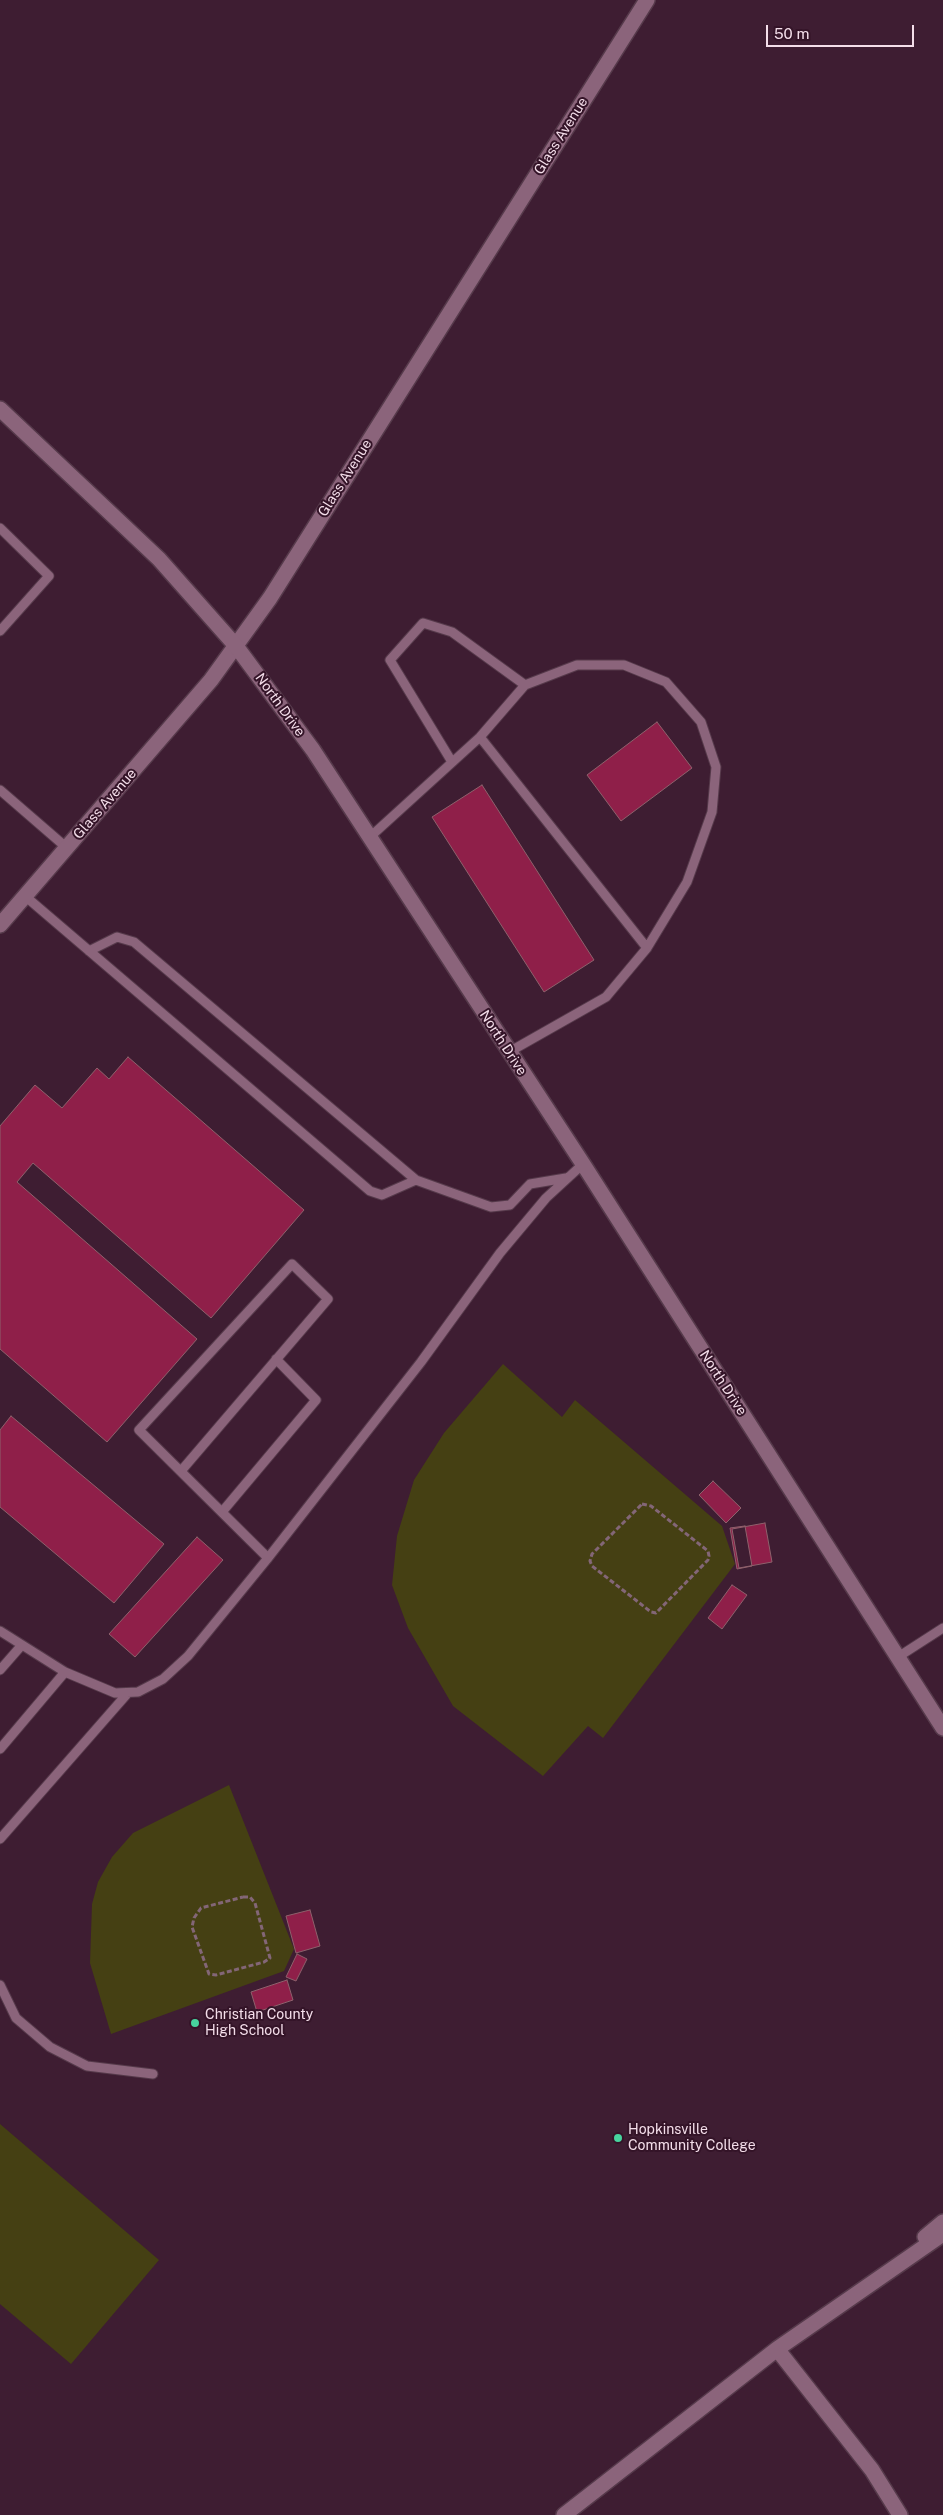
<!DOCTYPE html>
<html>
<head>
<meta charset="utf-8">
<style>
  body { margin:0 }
  #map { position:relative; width:943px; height:2515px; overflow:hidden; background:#3e1d32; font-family:"Public Sans",sans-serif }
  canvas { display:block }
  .scale { position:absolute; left:766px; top:25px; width:148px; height:22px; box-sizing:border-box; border:2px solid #f4deea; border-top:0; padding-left:6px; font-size:15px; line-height:18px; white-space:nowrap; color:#f4deea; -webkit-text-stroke:4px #341428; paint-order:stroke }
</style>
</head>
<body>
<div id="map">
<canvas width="943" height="2515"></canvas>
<div class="scale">50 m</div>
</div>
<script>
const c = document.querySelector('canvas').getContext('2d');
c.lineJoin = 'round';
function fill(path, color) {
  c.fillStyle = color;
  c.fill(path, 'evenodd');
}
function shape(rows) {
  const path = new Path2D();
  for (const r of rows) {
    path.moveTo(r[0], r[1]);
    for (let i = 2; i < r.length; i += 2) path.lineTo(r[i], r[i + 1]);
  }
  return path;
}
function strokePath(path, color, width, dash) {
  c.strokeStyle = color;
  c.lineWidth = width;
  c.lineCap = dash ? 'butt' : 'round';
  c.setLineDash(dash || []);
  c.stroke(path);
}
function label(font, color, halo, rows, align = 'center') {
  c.font = font + ' "Public Sans",sans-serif';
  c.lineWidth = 4;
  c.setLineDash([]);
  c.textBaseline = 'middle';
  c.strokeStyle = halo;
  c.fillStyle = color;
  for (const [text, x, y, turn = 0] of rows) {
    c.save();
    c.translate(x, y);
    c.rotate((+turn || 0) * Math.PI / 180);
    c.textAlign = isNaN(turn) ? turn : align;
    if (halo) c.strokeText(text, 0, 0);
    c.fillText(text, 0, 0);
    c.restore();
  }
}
const green = shape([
  [503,1364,562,1417,575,1400,722,1526,735,1564,603,1738,588,1726,543,1776,453,1706,408,1628,392,1585,397,1536,414,1480,444,1433],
  [229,1785,294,1949,284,1971,111,2034,90,1963,92,1904,98,1882,112,1857,133,1833],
  [0,2124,159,2260,71,2364,0,2304]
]);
const building = shape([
  [657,722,692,768,621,821,587,775,657,722],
  [482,785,594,960,544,992,432,817,482,785],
  [128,1057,304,1210,211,1318,33,1163,17,1182,197,1339,107,1442,0,1349,0,1126,35,1085,62,1108,97,1068,109,1079,128,1057],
  [11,1416,164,1544,114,1603,0,1507,0,1430,11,1416],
  [713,1481,741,1508,726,1523,699,1495,713,1481],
  [765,1523,772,1562,739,1568,732,1529,765,1523],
  [745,1526,752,1566,737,1569,730,1528,745,1526],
  [197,1537,223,1560,135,1657,109,1634,197,1537],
  [732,1585,747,1595,722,1629,708,1618,732,1585],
  [310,1910,320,1946,296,1953,286,1916,310,1910],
  [297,1954,307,1959,296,1981,286,1977,297,1954],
  [287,1980,293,2000,257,2012,251,1992,287,1980]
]);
const path = shape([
  [642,1504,651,1506,708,1551,709,1556,708,1560,656,1613,651,1612,592,1566,590,1561,592,1554,642,1504],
  [243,1897,250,1897,255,1903,270,1958,264,1962,216,1975,209,1974,192,1927,194,1918,201,1908,243,1897]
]);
const service = shape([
  [0,528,49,576,0,631],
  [480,737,647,948],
  [452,762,390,660,423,623,452,632,525,685],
  [0,790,67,848],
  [370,837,480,737,525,685,577,665,624,665,666,682,701,722,716,767,712,812,687,882,647,948,606,997,509,1052],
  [25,896,370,1191,382,1195,416,1180],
  [89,951,117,937,134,942,416,1180,491,1207,510,1205,530,1184,566,1178],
  [181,1471,328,1299,292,1264,139,1430,268,1558],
  [222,1512,316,1400,276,1359],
  [0,1631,65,1672,115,1693,138,1692,163,1679,188,1656,268,1558,421,1362,500,1253,546,1198,583,1164],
  [898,1657,943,1628],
  [0,1670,21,1646],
  [0,1749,65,1672],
  [0,1839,127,1694],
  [0,1985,16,2018,50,2047,87,2066,153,2074]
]);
const minor = shape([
  [0,925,211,680,270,598,647,0],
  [925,2237,943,2222],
  [777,2349,872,2470,900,2515],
  [564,2515,777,2349,943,2234]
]);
const secondary = shape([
  [0,409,159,559,236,646,313,750,583,1164,943,1728]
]);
const markers = [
  [195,2023,5,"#47d49e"],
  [618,2138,5,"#47d49e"]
];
const streetNames = [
  ["Glass Avenue",561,136,-58],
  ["Glass Avenue",345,478,-58],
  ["North Drive",280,705,54],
  ["Glass Avenue",105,804,-49],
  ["North Drive",503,1043,57],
  ["North Drive",723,1383,57]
];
const poiNames = [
  ["Christian County",205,2015],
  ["High School",205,2031],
  ["Hopkinsville",628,2130],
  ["Community College",628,2146]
];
fill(green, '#454013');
fill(building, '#8f1f49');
strokePath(building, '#8e616c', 1);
strokePath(service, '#563a4b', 11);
strokePath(minor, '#563a4b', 18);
strokePath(secondary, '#563a4b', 18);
strokePath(path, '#836677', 3, [5, 2.5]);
strokePath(service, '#8b647b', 9);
strokePath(minor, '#8b647b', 15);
strokePath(secondary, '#8b647b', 15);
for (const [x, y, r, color] of markers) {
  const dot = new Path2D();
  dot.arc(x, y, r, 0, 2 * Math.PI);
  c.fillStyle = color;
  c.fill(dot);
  strokePath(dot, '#341428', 2);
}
label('14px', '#f4deea', '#341428', streetNames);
label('14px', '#f4deea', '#341428', poiNames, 'left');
</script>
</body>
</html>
